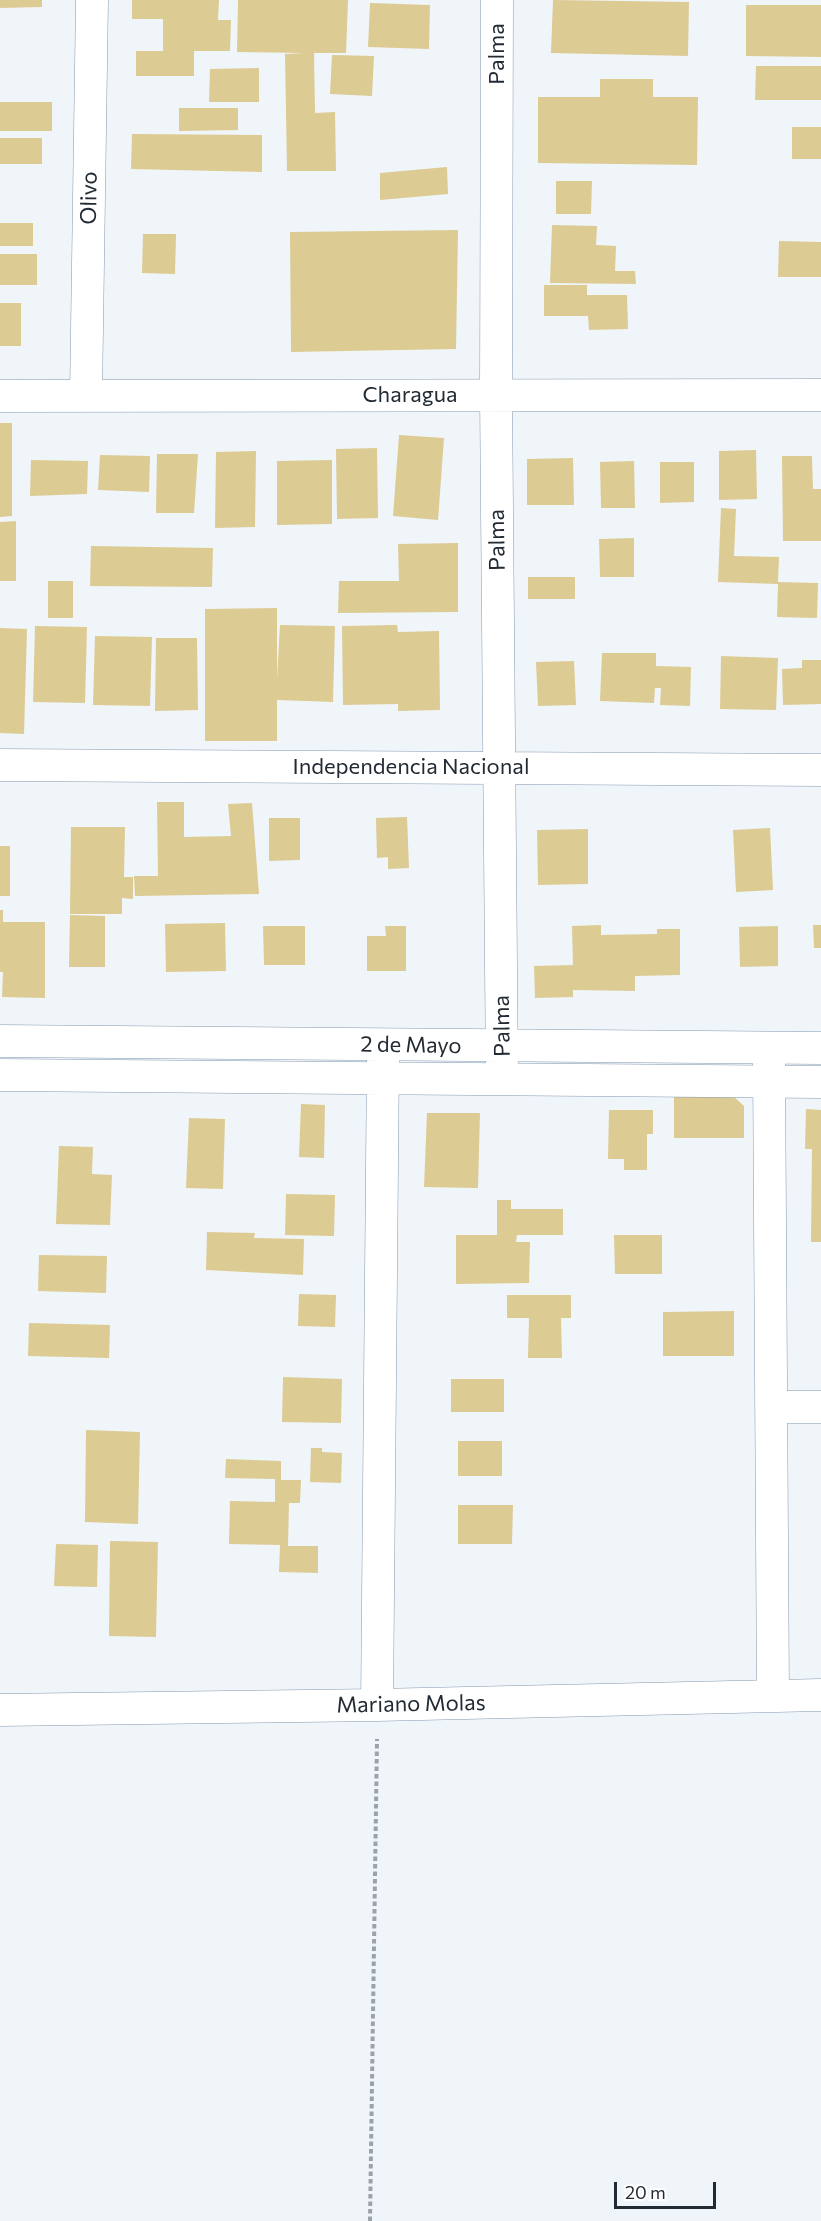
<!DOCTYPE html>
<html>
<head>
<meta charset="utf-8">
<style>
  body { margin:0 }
  #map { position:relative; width:821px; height:2221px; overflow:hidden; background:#f0f5fa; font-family:Commissioner,sans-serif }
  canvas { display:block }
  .scale { position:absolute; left:614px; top:2182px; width:102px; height:27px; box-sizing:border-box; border:3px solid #222a33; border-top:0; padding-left:8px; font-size:18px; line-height:21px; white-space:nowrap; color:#222a33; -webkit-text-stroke:4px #fff; paint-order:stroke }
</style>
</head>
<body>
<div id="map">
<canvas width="821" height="2221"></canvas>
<div class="scale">20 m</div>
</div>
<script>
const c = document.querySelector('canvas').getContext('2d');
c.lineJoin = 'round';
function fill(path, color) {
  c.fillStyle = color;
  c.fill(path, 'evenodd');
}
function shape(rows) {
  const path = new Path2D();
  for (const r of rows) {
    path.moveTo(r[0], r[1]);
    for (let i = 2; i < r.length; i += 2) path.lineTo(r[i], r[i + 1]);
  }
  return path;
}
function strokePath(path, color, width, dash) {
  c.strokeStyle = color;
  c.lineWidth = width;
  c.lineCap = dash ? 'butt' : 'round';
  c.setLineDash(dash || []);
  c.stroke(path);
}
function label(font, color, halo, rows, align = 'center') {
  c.font = font + ' Commissioner,sans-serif';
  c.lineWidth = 4.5;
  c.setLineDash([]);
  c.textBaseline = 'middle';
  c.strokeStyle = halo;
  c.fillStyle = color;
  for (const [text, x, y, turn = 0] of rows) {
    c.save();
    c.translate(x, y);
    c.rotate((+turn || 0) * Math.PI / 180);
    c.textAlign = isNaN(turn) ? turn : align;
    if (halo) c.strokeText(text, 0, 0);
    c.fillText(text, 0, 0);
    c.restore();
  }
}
const building = shape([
  [0,0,42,0,42,7,0,8],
  [132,0,219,0,218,20,231,20,230,51,194,51,194,76,136,76,136,51,163,51,163,19,132,19],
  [238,0,348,0,346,53,314,53,315,113,335,112,336,171,287,171,285,54,304,53,237,52],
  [553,0,689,2,688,56,551,53],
  [370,3,430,5,429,49,368,47],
  [746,5,821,5,821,57,746,56],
  [332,55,374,56,372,96,330,94],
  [756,66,821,66,821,100,755,100],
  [259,68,259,102,209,102,210,69],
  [600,79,653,79,653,97,698,97,697,165,538,163,538,97,600,97],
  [0,102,52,102,52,131,0,131],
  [179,108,238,108,238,130,179,131],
  [792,127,821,127,821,159,792,159],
  [132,134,262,135,262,172,131,169],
  [0,138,42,138,42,164,0,164],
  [447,167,448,194,380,200,380,173],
  [556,181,592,181,591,214,556,214],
  [0,223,33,223,33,246,0,246],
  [552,225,597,226,596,245,616,246,615,271,635,271,636,284,550,283],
  [458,230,456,349,291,352,290,232],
  [143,234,176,234,175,274,142,273],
  [779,241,821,242,821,277,778,277],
  [0,254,37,254,37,285,0,285],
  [544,285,587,285,587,295,627,295,628,329,589,330,588,316,544,316],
  [0,303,21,303,21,346,0,346],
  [0,423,12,423,12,516,0,517],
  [399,435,444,438,438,520,393,516],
  [377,448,378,518,337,519,336,449],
  [756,450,757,499,719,500,719,451],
  [256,451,255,527,215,528,216,452],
  [157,454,198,454,194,513,156,513],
  [100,455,150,456,149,492,98,490],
  [782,456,812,456,813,489,821,489,821,541,783,541],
  [573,458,574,505,527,505,527,459],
  [31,460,88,461,87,494,30,496],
  [332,460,332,524,277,525,277,461],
  [634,461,635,508,601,508,600,462],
  [660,462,694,462,694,502,660,503],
  [721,508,736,509,734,556,779,557,778,582,818,583,817,618,777,617,778,584,718,582],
  [16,521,16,581,0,581,0,522],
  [634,538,634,577,600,577,599,539],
  [458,543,458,612,338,613,339,581,399,581,398,544],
  [91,546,213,548,212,587,90,586],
  [528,577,575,577,575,599,528,599],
  [48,581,73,581,73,618,48,618],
  [277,608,277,679,280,625,335,626,333,702,277,700,277,741,205,741,205,609],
  [397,625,398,632,439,631,440,710,398,711,398,704,343,705,342,626],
  [35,626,87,627,85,703,33,702],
  [0,628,27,629,24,734,0,733],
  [95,636,152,637,150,706,93,705],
  [156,638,197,638,198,710,155,711],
  [602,653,656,653,656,666,691,667,690,706,660,705,661,688,655,688,654,703,600,701],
  [721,656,778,658,776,710,720,709],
  [802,660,821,660,821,704,783,705,782,669,802,668],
  [574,661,576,705,538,706,536,662],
  [157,802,184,802,184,837,231,836,228,804,252,803,259,894,135,896,134,876,158,876],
  [407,817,409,868,388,869,388,857,377,858,376,818],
  [269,818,300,818,300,860,269,861],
  [71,827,125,827,124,877,133,877,133,899,122,898,122,914,70,914],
  [770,828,773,890,736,892,733,830],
  [588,829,588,884,538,885,537,830],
  [0,846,10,846,10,896,0,896],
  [0,910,3,910,3,922,45,922,45,998,2,997,3,972,0,972],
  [70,915,105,916,105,967,69,967],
  [225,923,226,971,166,972,165,924],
  [601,925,601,935,657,934,657,929,680,929,680,975,635,976,635,991,573,990,573,997,535,998,534,966,573,965,572,926],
  [813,925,821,925,821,948,814,948],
  [263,926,305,926,305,965,264,965],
  [385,926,406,926,406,971,367,971,367,936,386,936],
  [778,926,778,966,740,967,739,927],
  [731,1094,744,1106,744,1138,674,1138,674,1095],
  [301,1104,325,1105,324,1158,299,1157],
  [806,1109,821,1110,821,1242,811,1242,812,1149,805,1149],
  [609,1110,653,1110,653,1134,647,1134,647,1170,624,1170,624,1159,608,1159],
  [427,1113,480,1113,478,1188,424,1187],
  [189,1118,225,1119,223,1189,186,1188],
  [59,1146,93,1147,92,1174,112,1175,110,1225,56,1224],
  [286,1194,335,1195,334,1236,285,1235],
  [497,1200,511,1200,511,1209,563,1209,563,1235,517,1235,516,1242,530,1242,529,1283,456,1284,456,1235,497,1235],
  [207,1232,255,1233,254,1238,304,1239,303,1275,206,1270],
  [614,1235,662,1235,662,1274,615,1274],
  [39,1255,107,1256,106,1293,38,1291],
  [299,1294,336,1295,335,1327,298,1326],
  [507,1295,571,1295,571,1318,561,1318,562,1358,528,1358,529,1318,507,1318],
  [734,1311,734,1356,663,1356,663,1312],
  [29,1323,110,1325,109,1358,28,1356],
  [283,1377,342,1379,341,1423,282,1422],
  [451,1379,504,1379,504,1412,451,1412],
  [86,1430,140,1432,138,1524,85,1522],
  [458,1441,502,1441,502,1476,458,1476],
  [311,1448,322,1448,322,1452,342,1453,341,1483,310,1482],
  [226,1459,281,1461,281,1480,301,1480,300,1503,289,1503,288,1546,318,1546,318,1573,279,1572,280,1545,229,1544,230,1501,275,1502,275,1479,225,1478],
  [458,1505,513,1505,512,1544,458,1544],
  [110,1541,158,1542,156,1637,109,1636],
  [56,1544,98,1545,97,1587,54,1586]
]);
const path = shape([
  [370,2221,377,1739]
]);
const minor = shape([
  [497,0,496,395,502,1079],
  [86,395,92,0],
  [0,396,821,395],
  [0,765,821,770],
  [0,1041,821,1048],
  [769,1061,773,1696],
  [0,1075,821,1082],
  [771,1407,821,1407],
  [377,1705,383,1058],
  [0,1710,377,1705,821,1695]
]);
const streetNames = [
  ["Palma",497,54,-90],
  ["Olivo",89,198,-89],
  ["Charagua",410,395],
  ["Palma",497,540,-91],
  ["Independencia Nacional",411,767],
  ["Palma",502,1026,-91],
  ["2 de Mayo",411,1045,1],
  ["Mariano Molas",411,1704,-1]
];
fill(building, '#dccb92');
strokePath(minor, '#8499b0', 33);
strokePath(path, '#9ca2a9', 4, [4.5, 3]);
strokePath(minor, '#fff', 32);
label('22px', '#222a33', '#fff', streetNames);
</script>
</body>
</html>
